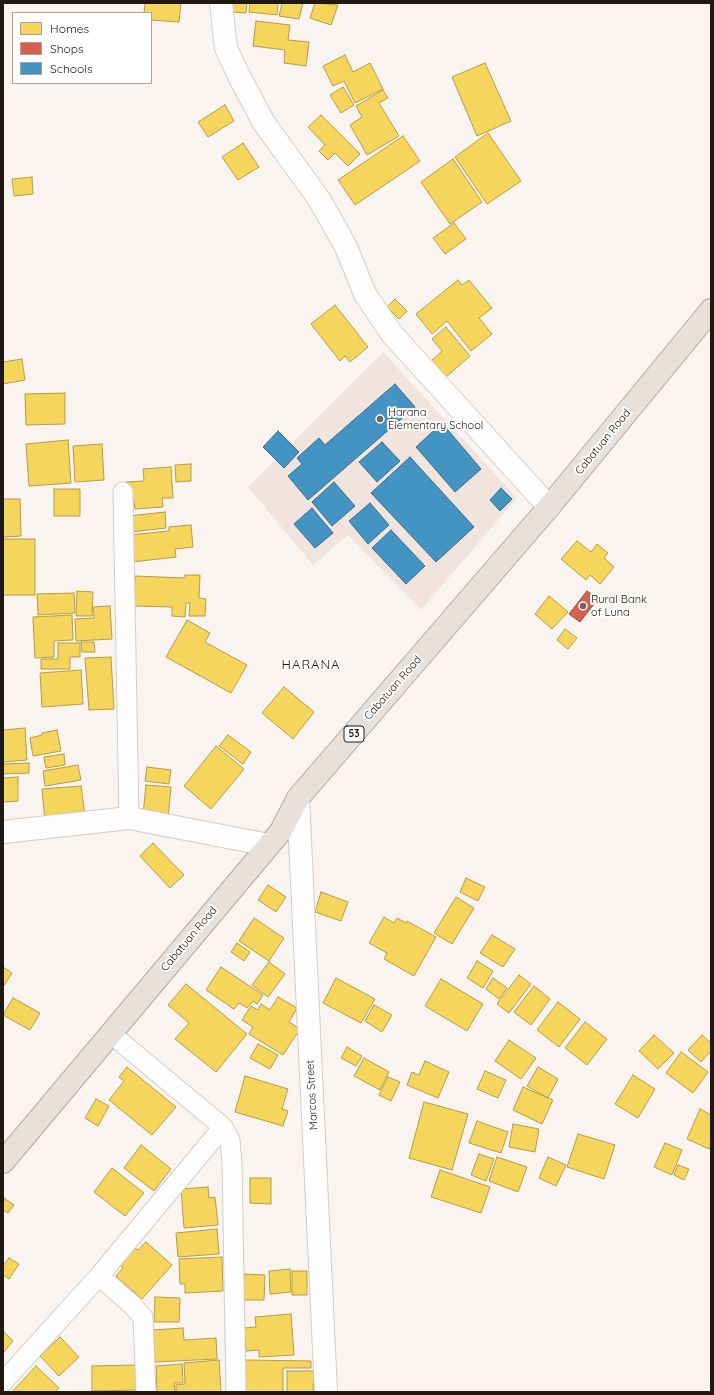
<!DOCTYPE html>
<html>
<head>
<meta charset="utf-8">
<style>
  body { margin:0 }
  #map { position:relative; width:714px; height:1395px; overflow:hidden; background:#faf4f0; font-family:Quicksand,sans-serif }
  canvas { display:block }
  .frame { position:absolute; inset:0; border:4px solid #201813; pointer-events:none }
  .legend { position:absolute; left:12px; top:12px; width:140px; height:72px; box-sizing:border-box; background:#fff; border:1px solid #a6a3a1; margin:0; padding:5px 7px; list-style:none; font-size:12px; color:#201813 }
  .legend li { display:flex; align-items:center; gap:8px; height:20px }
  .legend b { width:20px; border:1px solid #a6a3a1 }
</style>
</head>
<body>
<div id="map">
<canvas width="714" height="1395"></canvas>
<div class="frame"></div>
<ul class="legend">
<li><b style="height:11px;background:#f6d55c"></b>Homes</li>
<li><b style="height:11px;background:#d6604d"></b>Shops</li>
<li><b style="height:11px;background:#4393c3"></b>Schools</li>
</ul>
</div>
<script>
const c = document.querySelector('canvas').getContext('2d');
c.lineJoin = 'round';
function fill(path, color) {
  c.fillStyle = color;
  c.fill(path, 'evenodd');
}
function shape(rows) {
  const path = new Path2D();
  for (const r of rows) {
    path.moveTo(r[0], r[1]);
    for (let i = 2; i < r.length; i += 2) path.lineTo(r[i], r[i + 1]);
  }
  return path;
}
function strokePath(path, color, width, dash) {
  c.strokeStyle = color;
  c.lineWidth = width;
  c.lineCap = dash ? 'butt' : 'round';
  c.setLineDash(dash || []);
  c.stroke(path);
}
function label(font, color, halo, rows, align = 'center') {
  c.font = font + ' Quicksand,sans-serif';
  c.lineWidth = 4;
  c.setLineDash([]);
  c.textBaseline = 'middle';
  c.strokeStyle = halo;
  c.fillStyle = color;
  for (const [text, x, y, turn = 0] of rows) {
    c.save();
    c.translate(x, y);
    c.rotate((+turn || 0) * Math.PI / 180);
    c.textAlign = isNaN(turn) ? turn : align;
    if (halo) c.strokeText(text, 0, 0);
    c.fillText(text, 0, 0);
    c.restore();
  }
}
const built = shape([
  [383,352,517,498,421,610,348,535,313,565,248,487]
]);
const homes = shape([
  [145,3,181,3,179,22,151,20,151,13,144,13,145,3],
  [233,3,247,3,246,13,232,12,233,3],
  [250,3,278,3,277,15,249,12,250,3],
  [282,3,303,3,299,19,279,16,282,3],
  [315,3,338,5,331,25,310,18,315,3],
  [256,21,290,25,288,40,309,42,306,66,284,63,285,50,253,46,256,21],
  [345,55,353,72,370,63,383,89,355,103,344,81,333,86,323,66,345,55],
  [485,63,511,121,477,136,452,77,485,63],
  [343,87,354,105,341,113,330,95,343,87],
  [383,90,388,98,379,103,399,136,367,155,350,125,362,117,356,106,383,90],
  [225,105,234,121,208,137,198,122,225,105],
  [321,115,360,154,348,166,335,153,328,160,319,151,325,145,308,127,321,115],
  [488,133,521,181,487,204,455,157,488,133],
  [403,136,420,161,355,205,338,180,403,136],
  [243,143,259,167,238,180,222,157,243,143],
  [453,159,482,202,450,224,421,182,453,159],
  [32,177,33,194,14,196,12,179,32,177],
  [454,223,466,239,445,254,433,238,454,223],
  [458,280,462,285,469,280,492,308,479,318,492,334,471,351,447,321,432,334,416,314,458,280],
  [395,299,407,311,399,319,387,307,395,299],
  [335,305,368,347,350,362,345,356,340,361,311,324,335,305],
  [446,327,470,356,446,377,431,361,442,351,432,339,446,327],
  [22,359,25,380,3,384,3,362,22,359],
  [65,393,65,424,26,425,25,394,65,393],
  [68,440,71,483,29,486,26,444,68,440],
  [102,444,104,480,75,482,73,446,102,444],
  [191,464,191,481,176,482,175,465,191,464],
  [171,467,173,498,162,498,163,507,135,509,134,501,127,501,126,482,144,481,143,469,171,467],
  [54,489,80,489,80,516,54,516,54,489],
  [3,499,20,499,21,536,3,537,3,499],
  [165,512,166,528,131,532,129,516,165,512],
  [191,525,193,547,175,549,176,557,132,562,129,535,169,531,169,527,191,525],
  [3,539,35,539,35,595,3,595,3,539],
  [577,541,591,552,597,544,608,553,604,558,614,567,600,584,590,575,586,580,561,559,577,541],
  [185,575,200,575,199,598,206,599,205,616,189,616,190,603,186,603,185,617,172,616,172,607,134,606,135,576,185,578,185,575],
  [77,591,93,592,92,616,76,616,77,591],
  [74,593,75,613,38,615,37,594,74,593],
  [549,596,568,612,552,629,535,614,549,596],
  [110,606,112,639,76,641,75,619,94,618,93,607,110,606],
  [72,615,73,640,54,641,54,657,35,658,33,617,72,615],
  [187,620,210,633,205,642,247,665,231,693,166,657,187,620],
  [565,629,577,638,568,649,557,640,565,629],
  [81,642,94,642,95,652,82,652,81,642],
  [58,643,80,643,80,657,70,657,70,669,41,669,41,659,58,659,58,643],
  [111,657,114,709,89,710,85,658,111,657],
  [81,670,83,704,42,707,40,673,81,670],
  [284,687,314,712,293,739,262,713,284,687],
  [25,728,27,760,3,762,3,730,25,728],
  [57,730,61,751,33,756,30,738,42,735,42,733,57,730],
  [228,735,251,752,243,764,219,746,228,735],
  [216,746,244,769,211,809,184,786,216,746],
  [64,754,65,765,46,768,44,757,64,754],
  [29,763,29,773,3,774,3,764,29,763],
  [78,765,81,780,45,786,43,771,78,765],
  [147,767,171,770,169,784,145,781,147,767],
  [18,777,18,801,3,802,3,778,18,777],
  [146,785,171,787,168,818,143,815,146,785],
  [81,786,85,816,45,821,42,789,81,786],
  [153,843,184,875,170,888,140,856,153,843],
  [466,878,485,887,478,901,460,892,466,878],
  [268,885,286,897,276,912,258,900,268,885],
  [321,892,348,902,341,921,315,912,321,892],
  [456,897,474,908,452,944,434,933,456,897],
  [384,917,394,923,397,918,406,923,407,921,436,937,414,976,384,959,387,953,369,943,384,917],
  [254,918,284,938,269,961,239,941,254,918],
  [492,935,515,949,503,967,480,953,492,935],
  [237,943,250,952,244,961,231,952,237,943],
  [477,961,493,971,483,988,467,978,477,961],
  [269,962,285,974,268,997,252,985,269,962],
  [3,967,12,973,3,987,3,967],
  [221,967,263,995,257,1004,253,1001,247,1008,239,1003,234,1009,206,990,221,967],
  [519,975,531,984,509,1013,497,1004,519,975],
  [336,978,375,999,361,1023,323,1003,336,978],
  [493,978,507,988,499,999,486,989,493,978],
  [441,979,483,1004,467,1031,425,1006,441,979],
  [186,984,247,1034,216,1072,175,1039,189,1023,168,1005,186,984],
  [534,986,550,999,531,1025,514,1012,534,986],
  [278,997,297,1008,289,1022,300,1029,283,1055,249,1034,253,1027,242,1020,251,1006,258,1010,261,1004,270,1010,278,997],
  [13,998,40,1013,30,1030,3,1015,13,998],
  [558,1002,580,1019,559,1047,537,1030,558,1002],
  [374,1005,392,1015,382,1032,365,1021,374,1005],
  [585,1022,607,1039,587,1065,565,1048,585,1022],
  [654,1035,674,1053,658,1069,639,1051,654,1035],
  [702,1035,711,1043,711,1051,701,1062,688,1050,702,1035],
  [509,1040,536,1058,521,1079,495,1061,509,1040],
  [258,1044,278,1055,270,1069,250,1058,258,1044],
  [347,1047,362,1056,356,1066,341,1058,347,1047],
  [681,1052,708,1072,693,1093,666,1073,681,1052],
  [364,1058,389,1072,380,1090,354,1076,364,1058],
  [425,1061,449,1072,438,1098,407,1085,412,1072,419,1075,425,1061],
  [127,1067,176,1107,152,1135,109,1100,124,1081,119,1077,127,1067],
  [538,1067,558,1079,548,1098,527,1086,538,1067],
  [485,1071,506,1080,498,1098,477,1089,485,1071],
  [633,1075,655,1089,638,1118,615,1104,633,1075],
  [245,1076,288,1089,282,1109,288,1111,283,1126,235,1112,245,1076],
  [388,1077,400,1082,391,1101,379,1095,388,1077],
  [523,1087,553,1100,542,1124,513,1110,523,1087],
  [96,1099,109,1106,98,1126,85,1118,96,1099],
  [424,1102,468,1114,452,1170,409,1158,424,1102],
  [700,1109,711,1115,711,1146,709,1149,687,1139,700,1109],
  [477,1121,508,1132,501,1153,469,1143,477,1121],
  [513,1124,539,1129,535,1152,509,1147,513,1124],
  [578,1134,615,1145,604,1179,567,1167,578,1134],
  [665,1143,682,1150,672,1175,654,1167,665,1143],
  [141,1145,171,1169,154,1191,124,1168,141,1145],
  [479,1154,494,1159,486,1181,471,1175,479,1154],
  [497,1157,527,1167,518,1192,489,1181,497,1157],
  [548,1157,566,1165,556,1186,539,1178,548,1157],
  [678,1165,689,1169,684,1180,674,1175,678,1165],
  [112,1168,144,1193,125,1216,94,1192,112,1168],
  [440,1170,490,1187,481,1213,431,1197,440,1170],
  [250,1178,271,1178,271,1204,250,1203,250,1178],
  [208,1187,209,1198,215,1197,218,1225,184,1228,181,1189,208,1187],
  [4,1198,14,1205,8,1213,3,1210,4,1198],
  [217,1229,219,1254,178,1257,176,1233,217,1229],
  [146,1242,172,1265,142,1299,116,1276,123,1268,120,1265,135,1248,138,1250,146,1242],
  [222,1257,223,1291,185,1293,185,1284,180,1284,179,1259,222,1257],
  [9,1258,19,1264,9,1279,3,1275,3,1266,9,1258],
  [290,1269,291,1292,270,1294,269,1271,290,1269],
  [292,1271,307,1271,307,1295,292,1295,292,1271],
  [244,1274,265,1275,264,1300,243,1300,244,1274],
  [155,1297,180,1298,179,1322,154,1322,155,1297],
  [291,1314,294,1355,259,1357,259,1350,246,1351,244,1328,256,1327,255,1317,291,1314],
  [183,1328,184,1340,216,1338,217,1359,155,1362,153,1330,183,1328],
  [3,1331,13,1341,3,1353,3,1331],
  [60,1337,79,1357,59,1376,40,1356,60,1337],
  [219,1360,221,1392,176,1392,176,1385,185,1384,184,1363,219,1360],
  [245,1360,311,1361,311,1368,283,1368,283,1392,245,1392,245,1360],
  [182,1364,183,1383,174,1383,175,1392,157,1392,156,1366,182,1364],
  [136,1365,137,1390,92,1391,92,1366,136,1365],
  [36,1366,59,1388,55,1392,12,1392,36,1366],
  [287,1371,314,1371,313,1392,287,1392,287,1371]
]);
const shops = shape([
  [587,591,598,599,580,622,569,614,587,591]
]);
const schools = shape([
  [395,384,415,407,308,500,288,476,302,464,297,458,319,438,325,445,395,384],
  [442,423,481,469,455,492,416,447,442,423],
  [278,431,299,452,284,468,263,447,278,431],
  [382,442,400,461,377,482,359,462,382,442],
  [410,457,474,527,436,562,371,493,410,457],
  [334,482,355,506,332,526,312,502,334,482],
  [501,488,512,499,500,511,490,500,501,488],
  [370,503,389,525,368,544,349,521,370,503],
  [312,508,333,533,315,548,294,524,312,508],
  [391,530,425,566,406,584,372,548,391,530]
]);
const minor = shape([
  [123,492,129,818],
  [110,1033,223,1127,230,1140,232,1164,236,1392],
  [99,1276,131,1304,143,1317,146,1392],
  [3,1382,99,1276,223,1127]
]);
const tertiary = shape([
  [221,3,226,48,240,78,264,123,319,199,346,247,365,294,392,334,549,507],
  [298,798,326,1392],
  [3,832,129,818,269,845]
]);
const trunk = shape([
  [3,1162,281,831,298,798,549,507,711,310]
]);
const markers = [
  [380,419,4,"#6c6560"],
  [583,606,4,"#6c6560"]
];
const shields = [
  [354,734,20]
];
const shieldNames = [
  ["53",354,734]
];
const poiNames = [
  ["Harana",388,413],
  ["Elementary School",388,426],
  ["Rural Bank",591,600],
  ["of Luna",591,613]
];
const streetNames = [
  ["Cabatuan Road",603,442,-51],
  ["Cabatuan Road",393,688,-49],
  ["Cabatuan Road",189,939,-50],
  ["Marcos Street",312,1095,-93]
];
const quarterNames = [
  ["HARANA",311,665]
];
fill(built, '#f1e4dd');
fill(homes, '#f6d55c');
strokePath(homes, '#b69c46', 1);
fill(shops, '#d6604d');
strokePath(shops, '#9f4a3c', 1);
fill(schools, '#4393c3');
strokePath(schools, '#386e8e', 1);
strokePath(minor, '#d4ccc7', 21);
strokePath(tertiary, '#d4ccc7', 24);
strokePath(trunk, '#b4a89e', 24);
strokePath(minor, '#fefdfd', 19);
strokePath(tertiary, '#fefdfd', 22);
strokePath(trunk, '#e8e0da', 22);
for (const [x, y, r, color] of markers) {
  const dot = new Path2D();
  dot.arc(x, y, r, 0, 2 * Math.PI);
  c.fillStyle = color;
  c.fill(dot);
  strokePath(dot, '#fff', 1.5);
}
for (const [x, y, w] of shields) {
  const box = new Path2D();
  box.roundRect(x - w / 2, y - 8, w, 16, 3);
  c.fillStyle = '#fff';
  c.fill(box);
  strokePath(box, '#201813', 1);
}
label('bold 10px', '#201813', null, shieldNames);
label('11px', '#201813', '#fff', poiNames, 'left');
label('11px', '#201813', '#fff', streetNames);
c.letterSpacing = '1px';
label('13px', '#201813', '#fff', quarterNames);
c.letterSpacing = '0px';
</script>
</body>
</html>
